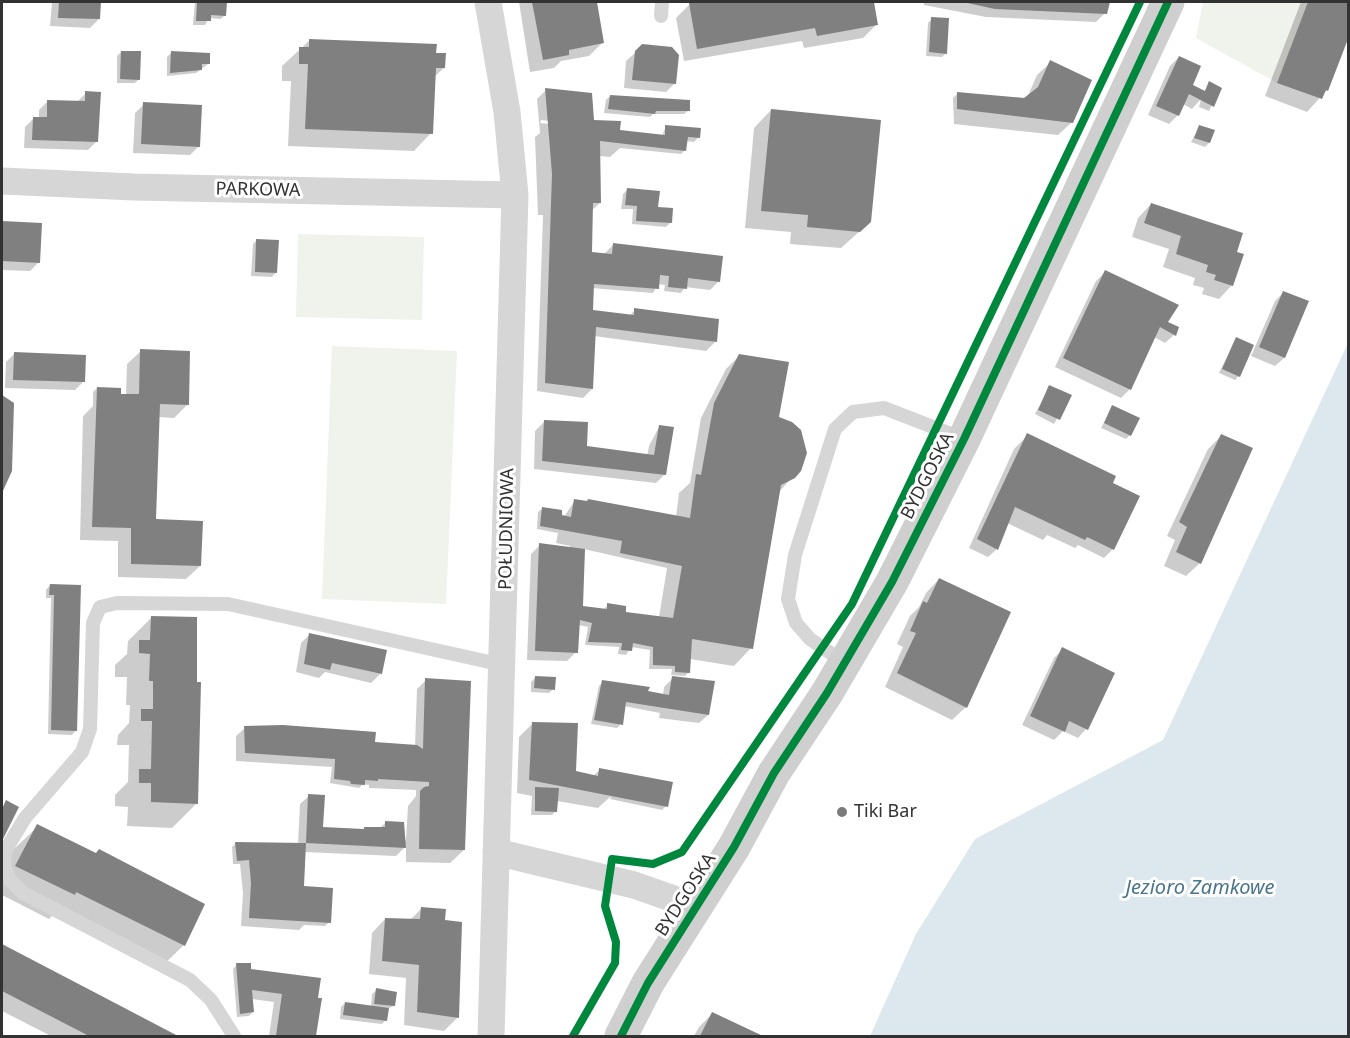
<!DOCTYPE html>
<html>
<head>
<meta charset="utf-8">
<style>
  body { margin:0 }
  #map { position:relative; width:1350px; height:1038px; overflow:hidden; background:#fff; font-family:"Noto Sans",sans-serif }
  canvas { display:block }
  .frame { position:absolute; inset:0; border:3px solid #323232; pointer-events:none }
</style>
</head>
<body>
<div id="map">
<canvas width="1350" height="1038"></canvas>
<div class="frame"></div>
</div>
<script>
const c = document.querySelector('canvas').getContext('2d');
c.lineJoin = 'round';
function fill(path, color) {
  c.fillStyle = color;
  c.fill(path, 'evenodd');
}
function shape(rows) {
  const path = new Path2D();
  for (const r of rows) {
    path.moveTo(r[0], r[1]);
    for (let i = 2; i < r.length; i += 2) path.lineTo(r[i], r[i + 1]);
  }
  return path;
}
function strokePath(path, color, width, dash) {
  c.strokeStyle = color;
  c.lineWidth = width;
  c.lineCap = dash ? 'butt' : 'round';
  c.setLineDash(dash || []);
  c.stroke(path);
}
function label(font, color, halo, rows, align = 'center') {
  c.font = font + ' "Noto Sans",sans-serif';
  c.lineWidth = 6;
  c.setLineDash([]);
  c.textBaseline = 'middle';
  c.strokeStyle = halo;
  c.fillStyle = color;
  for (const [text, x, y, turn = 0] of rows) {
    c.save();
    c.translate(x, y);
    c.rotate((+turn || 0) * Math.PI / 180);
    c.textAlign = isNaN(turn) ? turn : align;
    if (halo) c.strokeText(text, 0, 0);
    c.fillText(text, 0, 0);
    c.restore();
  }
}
const green = shape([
  [1203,2,1309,2,1277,83,1196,38],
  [298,234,424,237,422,320,296,317],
  [332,346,457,351,446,604,322,599]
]);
const water = shape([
  [1348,343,1348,1036,870,1036,916,934,975,839,1163,740]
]);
const shadow = shape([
  [52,2,99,2,99,19,90,28,50,26],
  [195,2,226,2,225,15,221,19,209,18,205,25,193,25],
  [519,2,595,2,603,42,589,56,561,61,554,68,530,72],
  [705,2,872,2,876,25,863,38,804,48,802,41,684,61,676,18,690,4],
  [924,2,1109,2,1105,13,1096,22,986,17,924,5],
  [1301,2,1348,2,1348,34,1327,90,1307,112,1265,96],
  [932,19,946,53,942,57,926,56,928,23],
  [310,40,434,54,444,68,434,77,431,133,414,151,288,146,291,81,282,81,282,66],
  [121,52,139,79,135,83,117,83,117,56],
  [636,52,675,83,666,92,624,88,626,61],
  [171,53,208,64,196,73,167,76,167,57],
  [1179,57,1191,86,1204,92,1209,83,1220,88,1209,111,1199,107,1201,99,1192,109,1183,104,1178,115,1169,124,1148,115,1170,66],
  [1051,62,1072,122,1058,135,954,124,953,98,957,94,1027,98,1037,75],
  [546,90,593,121,617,131,662,136,666,126,698,138,694,142,686,141,685,150,681,154,620,148,610,157,599,156,600,203,591,211,591,254,604,254,613,245,719,281,710,290,685,287,681,293,664,291,665,285,658,284,653,293,591,288,591,312,629,316,635,310,715,342,706,351,594,336,592,389,583,398,537,391,543,215,538,215,535,137,540,133,537,99],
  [541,120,586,125,586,128,540,123],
  [86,93,97,141,88,150,24,148,25,127,34,118,39,119,39,110,48,101,77,102],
  [610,96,689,110,684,114,653,114,650,117,604,113,606,100],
  [144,104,199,146,190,155,133,153,135,113],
  [771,110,870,222,841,248,790,244,791,232,745,228,754,128],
  [1200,126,1209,143,1205,147,1191,142],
  [627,190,656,209,670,223,666,227,632,224,633,209,621,209,623,194],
  [1151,204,1235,253,1232,285,1219,299,1202,294,1204,288,1193,285,1195,278,1163,267,1169,249,1132,237,1138,218],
  [2,223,40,224,39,262,30,271,2,270],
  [257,240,276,272,272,277,251,276,253,244],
  [1105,272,1166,322,1174,335,1165,343,1154,337,1130,389,1121,398,1055,367,1096,281],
  [1284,292,1307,302,1284,358,1275,366,1251,356,1275,301],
  [1236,338,1239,376,1235,380,1219,373],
  [141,351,187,405,174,418,158,417,155,521,200,566,186,579,118,577,118,541,80,540,83,416,93,406,93,392,97,388,126,395,127,364],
  [15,353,84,381,75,390,5,388,6,362],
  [739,356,778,418,806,453,803,465,780,491,751,648,734,666,690,659,689,672,685,676,671,675,672,669,649,669,650,650,631,647,626,655,618,654,619,647,585,645,588,627,578,625,576,652,567,661,527,660,531,554,540,545,570,549,570,546,556,543,558,533,537,529,538,512,543,508,564,517,575,500,676,517,679,493,690,483,701,418,726,369],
  [584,549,667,568,659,617,624,613,608,605,604,609,579,612],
  [1050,386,1070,396,1054,424,1035,414],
  [2,396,12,404,11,471,2,489,2,505],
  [1112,407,1130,435,1126,439,1101,428],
  [544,422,585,447,647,456,649,446,659,427,665,474,656,483,534,469,535,431],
  [1028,435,1111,484,1113,549,1104,558,1078,545,1075,548,1047,535,1043,540,1007,523,997,549,988,557,969,548,1014,449],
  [1221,436,1200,563,1186,576,1164,566,1175,540,1167,536,1208,449],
  [939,579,966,707,952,720,885,687,903,647,897,644,910,616,919,607,926,593],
  [50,585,80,586,76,730,72,735,48,734,51,598,46,598,46,590],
  [152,617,196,804,172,828,127,826,128,807,115,806,115,795,128,782,129,745,117,745,118,735,129,723,130,705,126,705,127,677,115,677,115,665,127,654,128,641],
  [310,634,385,651,380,674,371,683,325,672,319,678,296,672,301,643],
  [1063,649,1086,729,1078,738,1063,731,1054,740,1022,725,1054,658],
  [674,677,708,715,699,723,659,718,660,713,624,706,621,724,617,728,591,724,599,686,603,682,663,696,664,687],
  [535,678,553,689,549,693,531,692,531,682],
  [426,680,464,850,450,863,406,862,406,846,396,856,304,852,303,888,329,922,325,926,304,925,299,930,241,926,243,893,240,864,233,864,232,847,236,843,298,844,300,804,309,796,322,829,363,830,379,829,385,823,406,840,408,806,416,796,416,790,369,788,369,785,363,784,359,788,330,783,332,767,236,761,236,736,245,728,373,744,415,746,417,689],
  [533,723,575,773,593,776,600,770,666,806,662,810,610,799,611,796,598,808,557,801,556,811,552,815,531,815,532,796,517,793,519,737],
  [38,826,184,945,159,969,52,916,49,919,2,895,2,873,13,850],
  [421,909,444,921,457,1018,444,1031,404,1025,406,978,369,974,372,933,385,919,410,920],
  [2,946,114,1004,172,1036,51,1036,2,1011],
  [237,965,320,1000,315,1036,269,1036,274,1002,252,999,253,1012,249,1016,237,1017,233,969],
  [377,990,394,1006,387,1009,386,1020,382,1024,340,1019,341,1007,345,1003,371,1007,372,994],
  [712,1014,760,1036,694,1036,699,1027]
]);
const building = shape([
  [59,2,101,2,100,19,58,18],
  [197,2,227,2,226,16,211,15,211,21,196,21],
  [532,2,597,2,604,43,569,50,569,55,543,60],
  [697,2,874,2,878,25,817,36,815,28,697,49,689,3],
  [963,2,1110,2,1107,14,995,9],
  [1308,2,1348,2,1348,39,1328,91,1326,90,1322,99,1277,83],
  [931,17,949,18,947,54,929,52],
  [309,39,437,44,436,53,446,53,445,68,436,68,433,134,305,129,308,64,299,64,299,47,309,47],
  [642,44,672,47,679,55,676,84,632,80,635,51],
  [121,51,141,51,140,80,120,79],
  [171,51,210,53,210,64,202,64,202,70,170,73],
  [1179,56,1201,66,1193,85,1205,91,1209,81,1222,88,1214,107,1189,94,1179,116,1156,106],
  [1050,60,1092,80,1073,123,957,109,957,92,1024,98,1038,87],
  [545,88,592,93,594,120,621,121,620,130,665,135,665,125,701,128,700,138,688,137,686,151,600,141,601,203,593,203,592,252,612,254,613,243,723,256,720,282,688,278,687,289,668,287,669,276,660,275,659,289,594,284,593,310,634,315,634,308,719,319,717,342,596,327,593,389,545,383,552,174],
  [85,91,101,92,98,142,32,140,33,117,47,117,47,100,85,101],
  [610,95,690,100,690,111,656,111,655,114,608,109],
  [143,102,202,105,200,147,141,144],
  [771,109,881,120,871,222,860,232,807,227,808,215,761,211],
  [1199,125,1215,130,1210,143,1194,138],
  [627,188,660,191,658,207,673,208,672,223,636,221,637,206,625,205],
  [1151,203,1243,233,1237,252,1244,254,1233,286,1214,280,1216,275,1206,272,1208,265,1176,254,1181,236,1144,223],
  [2,221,42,223,40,263,2,261],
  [256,239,279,240,277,273,255,272],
  [1105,270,1179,305,1168,322,1179,327,1176,336,1160,327,1131,390,1063,358],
  [1283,291,1309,301,1285,358,1259,347],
  [1236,337,1254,345,1240,377,1222,369],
  [140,349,190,351,189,405,160,404,156,519,203,521,201,566,131,564,131,528,92,527,97,387,121,388,121,394,139,394],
  [14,352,86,355,85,382,13,380],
  [739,354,789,362,779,417,792,422,801,430,807,453,801,471,795,478,781,485,753,649,692,639,690,673,675,672,675,666,653,665,653,647,633,643,632,651,621,650,622,643,588,642,592,623,580,620,578,653,535,651,539,543,585,549,583,606,607,609,607,603,626,606,626,612,673,618,682,566,620,553,622,541,540,526,542,507,562,510,562,515,571,517,574,499,587,501,588,499,690,518,696,474,701,475,714,403],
  [1049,385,1072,395,1060,420,1038,410],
  [2,395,14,403,12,471,2,493],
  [1112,405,1140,418,1131,436,1104,423],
  [544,420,588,422,587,446,654,455,659,425,674,427,666,475,542,461],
  [1027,433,1116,476,1113,483,1140,496,1114,550,1087,537,1085,540,1015,507,998,550,977,539],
  [1221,434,1253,448,1201,564,1176,552,1187,527,1179,522],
  [939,578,1011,612,967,708,897,673,916,633,910,631,923,601,927,603],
  [50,584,81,585,77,731,51,730,54,595,49,595],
  [151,616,197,617,197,682,201,682,198,804,151,802,151,783,139,783,139,769,151,769,152,721,141,721,141,709,153,709,153,681,149,681,150,654,139,653,139,640,150,640],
  [309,633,387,650,382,674,332,663,330,670,304,664],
  [1062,647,1115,673,1088,730,1069,721,1065,732,1030,716],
  [535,676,556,677,555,690,534,688],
  [672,676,715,681,709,715,626,702,623,725,594,720,602,680,650,687,648,691,669,695],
  [425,678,471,681,465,850,419,849,420,791,424,787,429,786,429,782,378,779,378,781,365,780,365,785,351,784,350,781,334,779,335,759,245,753,244,726,283,725,376,732,375,742,417,745,423,749],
  [532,722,578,723,576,771,598,776,599,768,673,782,668,807,529,780],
  [535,787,559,788,557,812,535,811],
  [308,794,325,795,323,827,364,829,364,827,385,827,385,821,404,822,406,848,306,843],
  [6,800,19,807,2,841,2,809],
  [37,824,96,853,99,849,205,904,185,946,76,892,75,895,15,866],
  [235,842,306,843,304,886,333,888,331,923,249,918,251,883,249,860,237,861],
  [421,907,446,909,445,920,462,922,459,1018,417,1012,419,965,382,961,385,918,420,919],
  [2,944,115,1003,178,1036,89,1036,2,991],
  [236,963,251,963,251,969,321,978,318,998,322,998,316,1036,276,1036,282,994,252,990,254,1012,240,1014],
  [376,988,397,992,395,1006,374,1004],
  [345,1002,389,1008,387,1021,343,1015],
  [712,1012,763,1036,700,1036]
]);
const lane = shape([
  [661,16,662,2],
  [845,663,810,639,796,623,788,599,795,555,835,429,853,412,884,408,964,439],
  [234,1036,211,1000,190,980,23,893,10,880,4,866,5,851,25,818,82,752,90,729,93,623,100,607,117,603,228,604,503,665]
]);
const street = shape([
  [488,2,507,112,515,195,491,1036],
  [2,181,134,187,515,195],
  [496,852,634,885,674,899,692,913]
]);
const secondary = shape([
  [621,1036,648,983,734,847,774,773,827,693,892,582,964,439,1168,2]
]);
const cycleway = shape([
  [573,1036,615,963,616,942,605,906,612,859,653,864,682,852,852,604,1140,2],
  [621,1036,648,983,734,847,774,773,827,693,892,582,964,439,1168,2]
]);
const markers = [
  [842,812,6,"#7a7a7a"]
];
const streetNames = [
  ["PARKOWA",258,190,1],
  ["BYDGOSKA",928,476,-63],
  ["POŁUDNIOWA",507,529,-89],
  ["BYDGOSKA",686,895,-57]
];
const poiNames = [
  ["Tiki Bar",854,812]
];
const waterNames = [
  ["Jezioro Zamkowe",1200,888]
];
fill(green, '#f0f2ec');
fill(water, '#dce8ee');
fill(shadow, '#0003');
fill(building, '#808080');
strokePath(lane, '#d6d6d6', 14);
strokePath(street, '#d6d6d6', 27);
strokePath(secondary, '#cfcfcf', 33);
strokePath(cycleway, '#00873e', 8);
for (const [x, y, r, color] of markers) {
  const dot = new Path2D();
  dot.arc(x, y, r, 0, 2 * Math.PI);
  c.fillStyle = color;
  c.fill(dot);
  strokePath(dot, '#fff', 2);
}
label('18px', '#323232', '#fff', streetNames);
label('18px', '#323232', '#fff', poiNames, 'left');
label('italic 20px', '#49758b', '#fff', waterNames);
</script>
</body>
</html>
